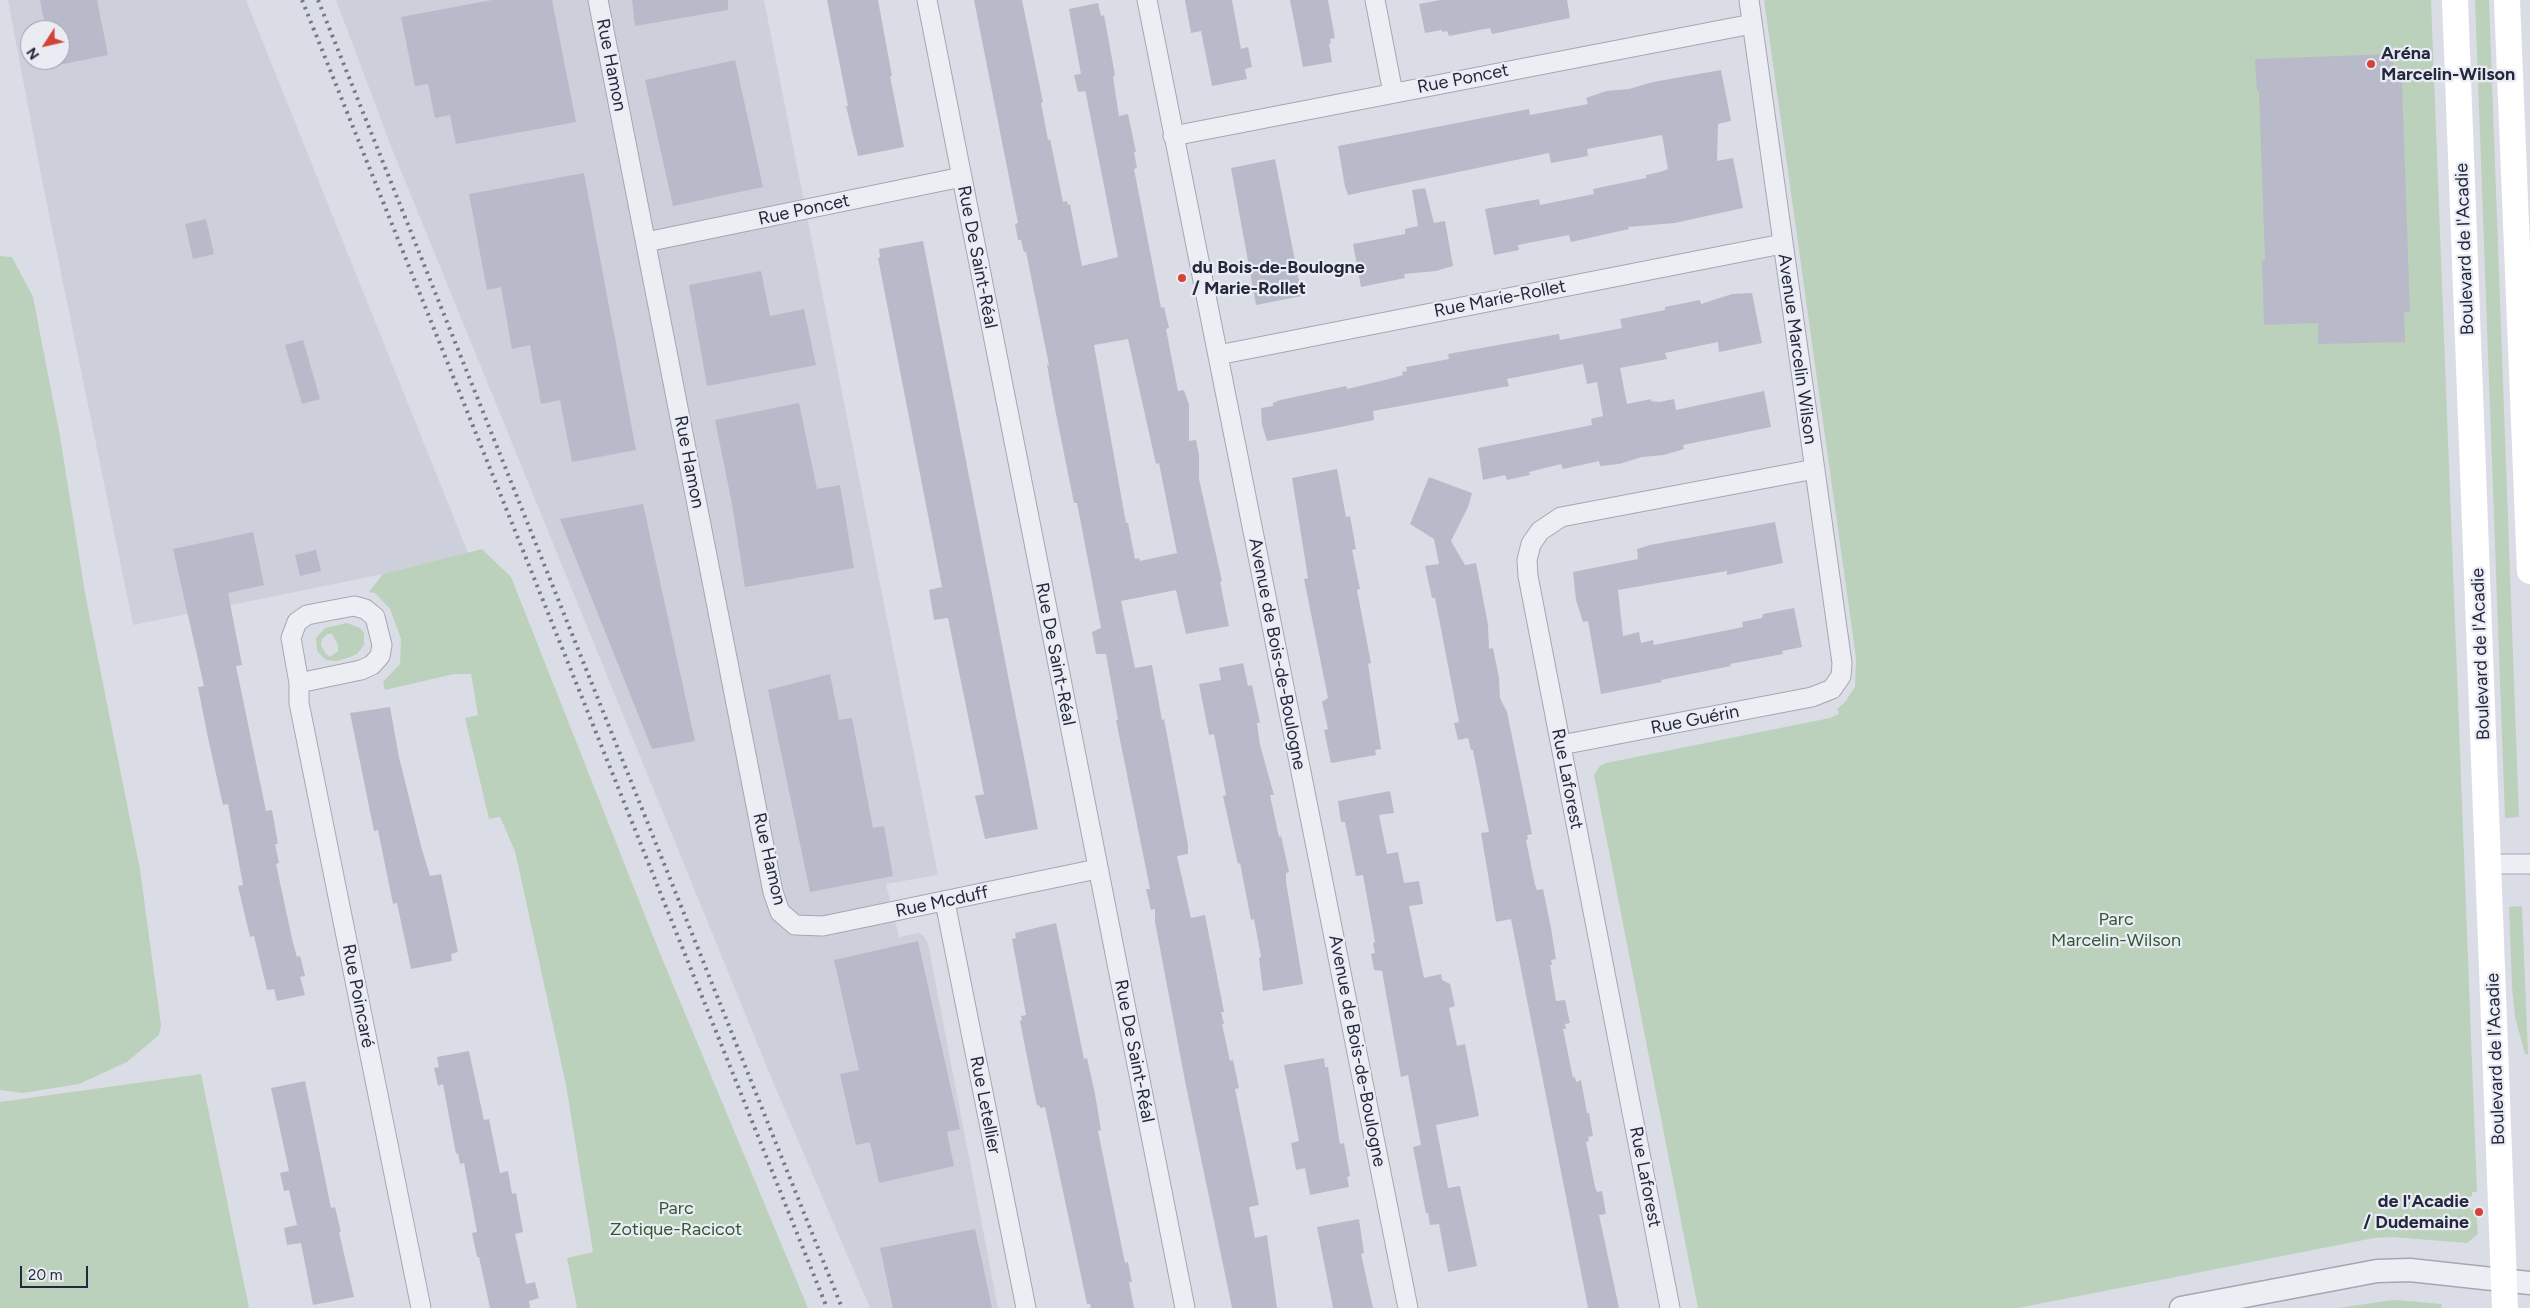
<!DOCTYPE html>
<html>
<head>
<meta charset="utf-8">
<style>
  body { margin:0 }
  #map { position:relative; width:2530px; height:1308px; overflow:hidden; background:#dbdde6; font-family:Figtree,sans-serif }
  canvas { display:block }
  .north { position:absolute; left:20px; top:20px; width:50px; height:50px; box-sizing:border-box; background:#eaecf4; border:1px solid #9b9eab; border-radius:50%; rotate:235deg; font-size:14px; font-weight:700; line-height:20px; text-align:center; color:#24283d }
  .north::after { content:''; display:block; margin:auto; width:18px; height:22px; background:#d44337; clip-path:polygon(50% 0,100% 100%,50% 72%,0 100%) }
  .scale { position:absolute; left:20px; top:1266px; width:68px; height:22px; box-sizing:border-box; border:2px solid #24283d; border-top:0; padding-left:6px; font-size:15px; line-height:18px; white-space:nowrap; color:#24283d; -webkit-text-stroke:4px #eaecf4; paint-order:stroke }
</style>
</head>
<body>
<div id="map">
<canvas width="2530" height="1308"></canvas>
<div class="north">N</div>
<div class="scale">20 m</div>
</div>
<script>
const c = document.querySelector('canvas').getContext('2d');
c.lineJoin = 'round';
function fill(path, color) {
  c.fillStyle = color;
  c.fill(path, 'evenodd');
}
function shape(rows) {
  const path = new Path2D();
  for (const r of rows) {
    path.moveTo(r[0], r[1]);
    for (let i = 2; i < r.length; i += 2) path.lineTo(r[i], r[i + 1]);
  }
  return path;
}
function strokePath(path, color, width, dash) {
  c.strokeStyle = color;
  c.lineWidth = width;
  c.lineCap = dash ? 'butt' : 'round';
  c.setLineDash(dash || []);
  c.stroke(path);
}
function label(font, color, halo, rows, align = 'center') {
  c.font = font + ' Figtree,sans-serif';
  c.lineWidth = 4.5;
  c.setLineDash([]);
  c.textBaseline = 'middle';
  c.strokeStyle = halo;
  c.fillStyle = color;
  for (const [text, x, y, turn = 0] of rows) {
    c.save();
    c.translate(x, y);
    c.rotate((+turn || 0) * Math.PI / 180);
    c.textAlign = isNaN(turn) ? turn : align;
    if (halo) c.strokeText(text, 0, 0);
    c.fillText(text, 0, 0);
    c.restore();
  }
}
const built = shape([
  [8,0,246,0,468,553,383,574,133,625,40,170],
  [30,30,60,30,60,60,30,60],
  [336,0,764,0,938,875,886,884,899,937,919,933,924,936,928,944,998,1308,870,1308,773,1082,392,149]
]);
const green = shape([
  [1764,0,2431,0,2477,1192,2472,1192,2472,1196,2469,1197,2470,1210,2476,1210,2478,1234,2467,1243,2392,1237,2374,1238,2018,1308,1698,1308,1594,775,1600,766,1606,763,1830,718,1839,714,1837,709,1845,702,1855,687,1856,658],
  [2475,0,2489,0,2519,817,2505,818],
  [0,256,12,257,33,297,60,436,85,593,140,869,161,1025,159,1035,127,1062,79,1084,23,1093,0,1090],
  [482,549,511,577,659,951,808,1308,577,1308,567,1258,593,1252,566,1085,515,851,500,817,489,819,465,718,478,715,471,674,454,674,385,690,383,682,400,664,401,639,390,609,375,593,369,592,383,574],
  [347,623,360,628,364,633,364,645,357,654,350,657,337,661,326,660,317,651,316,638,325,628],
  [328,634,332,634,338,645,338,651,330,657,326,654,321,645,322,639],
  [2522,906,2528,1054,2525,1054,2515,1017,2512,987,2509,907],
  [201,1074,249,1308,0,1308,0,1102],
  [2386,1301,2395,1300,2442,1304,2441,1308,2337,1308]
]);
const building = shape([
  [40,0,97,0,108,55,54,66,53,60,60,60,60,30,46,30],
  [492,0,552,0,576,122,456,144,450,115,435,118,428,84,415,86,401,17],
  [632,0,728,0,728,10,635,26],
  [827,0,878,0,892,76,890,76,904,147,858,156,846,106,848,106],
  [974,0,1022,0,1043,102,1041,103,1048,140,1050,139,1063,202,1067,201,1068,205,1070,204,1082,266,1118,257,1086,94,1085,91,1078,92,1074,75,1081,74,1069,9,1098,3,1101,16,1104,15,1115,75,1113,77,1119,116,1128,114,1136,152,1134,152,1137,168,1134,169,1161,308,1164,307,1169,328,1166,329,1178,391,1184,390,1189,405,1189,441,1196,440,1199,455,1199,479,1222,581,1220,582,1229,626,1186,634,1176,590,1121,601,1135,668,1152,665,1162,720,1164,719,1188,845,1188,854,1177,856,1191,918,1205,915,1224,1012,1221,1012,1224,1024,1222,1024,1230,1061,1233,1060,1239,1088,1235,1089,1259,1205,1249,1207,1255,1238,1267,1235,1277,1308,1232,1308,1186,1086,1155,922,1155,909,1151,910,1146,889,1150,889,1116,720,1118,720,1106,654,1096,654,1092,632,1101,628,1077,503,1074,503,1055,409,1047,365,1049,365,1026,252,1024,252,1021,240,1018,240,1015,224,1018,223],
  [1128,339,1156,464,1159,463,1177,553,1140,561,1139,558,1135,559,1128,523,1126,523,1094,345],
  [1185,0,1232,0,1241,49,1248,47,1252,67,1245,69,1247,79,1212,86,1201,31,1191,33],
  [1290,0,1328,0,1335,38,1330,39,1331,43,1329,44,1332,62,1303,67],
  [1440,0,1567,0,1570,18,1492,34,1490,28,1449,36,1447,31,1442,32,1442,30,1425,33,1419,4],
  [2393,54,2394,82,2402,82,2410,312,2404,312,2405,342,2318,344,2318,323,2264,325,2262,261,2265,260,2259,91,2257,91,2255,59],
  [735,60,763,187,673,206,645,80],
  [1721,70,1731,121,1718,124,1717,161,1733,158,1743,208,1675,223,1628,227,1629,229,1571,242,1569,235,1518,245,1519,250,1494,255,1485,209,1539,199,1540,205,1594,194,1593,189,1646,178,1646,175,1660,172,1668,169,1662,135,1587,149,1588,156,1551,163,1549,153,1348,195,1345,187,1338,146,1529,109,1530,115,1588,104,1586,98,1606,91,1629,89,1653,82],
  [1275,159,1302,296,1256,305,1231,168],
  [584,173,636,450,572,462,560,400,541,404,530,345,512,349,501,287,487,290,469,194],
  [1425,188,1434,223,1445,221,1453,266,1436,271,1404,274,1405,278,1361,287,1353,244,1405,234,1405,229,1418,226,1412,190],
  [206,219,214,254,193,259,185,224],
  [923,241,1038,829,985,839,975,796,984,794,948,618,934,620,929,590,942,587,878,258,880,257,879,249],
  [761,271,770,316,804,309,816,365,707,386,689,285],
  [1752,293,1762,343,1719,352,1718,342,1665,353,1667,359,1620,368,1627,404,1651,399,1651,401,1659,402,1674,399,1676,410,1764,391,1771,427,1683,445,1684,449,1664,455,1642,457,1619,464,1600,466,1599,461,1563,469,1561,464,1529,472,1530,475,1507,480,1505,475,1483,480,1478,448,1592,425,1591,419,1603,416,1597,382,1587,384,1583,364,1507,379,1509,386,1373,411,1374,420,1326,430,1267,441,1262,425,1261,408,1273,406,1273,403,1280,400,1346,386,1347,389,1385,380,1403,375,1402,372,1407,371,1406,367,1449,359,1448,354,1559,334,1560,340,1622,328,1620,319,1665,310,1665,307,1700,300,1701,304,1732,294],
  [303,340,320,399,302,404,285,345],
  [799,403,817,489,840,485,854,568,745,587,732,504,715,420],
  [1337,469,1346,517,1350,516,1356,549,1352,550,1360,589,1357,590,1371,663,1368,664,1381,749,1375,750,1376,755,1331,763,1324,730,1328,729,1322,702,1328,698,1304,579,1308,578,1292,478],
  [1429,477,1472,493,1468,507,1451,541,1465,565,1476,563,1481,588,1488,625,1489,649,1493,648,1499,678,1500,698,1507,712,1532,834,1527,835,1528,839,1526,840,1535,885,1537,890,1543,889,1551,928,1556,959,1551,960,1552,965,1550,965,1556,1001,1565,1000,1570,1023,1565,1024,1566,1029,1563,1029,1573,1078,1575,1077,1576,1082,1581,1080,1587,1113,1589,1113,1593,1136,1588,1137,1589,1141,1586,1142,1595,1187,1597,1192,1602,1191,1606,1214,1599,1215,1619,1308,1588,1308,1511,919,1496,922,1481,833,1489,832,1473,750,1471,750,1468,738,1458,740,1454,723,1459,722,1435,598,1432,598,1425,566,1439,564,1434,539,1410,524],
  [643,504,695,741,652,749,560,519],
  [1775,522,1783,563,1727,575,1727,571,1618,590,1623,636,1639,632,1641,643,1653,640,1654,645,1743,627,1742,622,1762,618,1763,614,1794,608,1802,647,1782,651,1783,654,1730,664,1731,666,1661,680,1662,682,1601,694,1588,621,1583,622,1576,600,1573,572,1638,559,1637,549,1650,545],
  [253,532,264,585,228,593,242,665,236,666,266,811,272,810,278,844,275,844,279,863,276,864,293,943,297,957,300,956,305,976,300,977,305,995,277,1001,274,989,267,990,254,936,250,937,238,886,243,885,228,804,223,805,208,738,198,687,204,686,173,549],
  [316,550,321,571,300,576,295,555],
  [1243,663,1248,686,1252,685,1260,723,1257,723,1260,745,1274,795,1270,795,1279,837,1281,836,1289,872,1286,873,1286,882,1303,984,1263,991,1259,958,1261,957,1254,919,1251,920,1240,863,1238,864,1223,796,1226,795,1214,734,1209,735,1199,684,1221,680,1219,668],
  [830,674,839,720,852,718,873,828,884,826,893,876,810,892,768,690],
  [390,707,399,757,421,846,430,876,441,874,458,952,451,954,452,961,411,969,397,903,393,904,378,830,374,831,350,713],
  [1390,791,1394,813,1379,815,1387,854,1398,852,1404,883,1419,881,1423,904,1409,906,1424,978,1441,974,1442,980,1450,984,1455,1006,1449,1008,1457,1046,1465,1044,1479,1116,1436,1125,1448,1188,1460,1186,1477,1266,1448,1272,1439,1224,1430,1225,1428,1213,1426,1213,1413,1147,1421,1145,1408,1075,1401,1077,1382,971,1374,970,1371,954,1375,953,1373,943,1375,942,1363,875,1356,876,1345,822,1341,822,1338,801],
  [1056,923,1084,1059,1087,1058,1095,1094,1101,1130,1098,1131,1125,1263,1128,1262,1132,1282,1129,1282,1134,1308,1091,1308,1090,1304,1087,1304,1045,1107,1040,1108,1039,1105,1037,1105,1032,1082,1020,1021,1022,1020,1021,1016,1026,1015,1012,939,1016,938,1015,933],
  [918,941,960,1129,947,1132,954,1166,879,1183,870,1142,856,1145,840,1074,859,1070,834,960],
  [469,1051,484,1120,489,1119,500,1173,508,1171,512,1194,516,1193,523,1232,515,1234,526,1284,535,1282,539,1298,529,1301,530,1308,490,1308,479,1257,477,1257,472,1233,477,1232,464,1163,460,1164,458,1153,456,1154,443,1084,438,1086,434,1068,439,1067,437,1057],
  [1324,1058,1325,1067,1328,1067,1340,1144,1344,1143,1350,1176,1347,1177,1349,1187,1310,1195,1305,1168,1296,1170,1291,1143,1299,1141,1284,1065],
  [305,1081,331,1208,335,1207,341,1232,339,1232,354,1297,313,1305,301,1243,287,1245,284,1228,297,1225,289,1190,284,1191,280,1173,289,1171,271,1088],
  [1359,1219,1364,1253,1361,1254,1373,1308,1333,1308,1317,1227],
  [975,1229,992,1308,893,1308,880,1248]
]);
const minor = shape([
  [598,0,773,892,780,912,795,925,823,926,1097,869],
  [927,0,1185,1308],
  [1147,0,1408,1308],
  [1375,0,1393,93],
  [1173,136,1752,24],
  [646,242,962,177],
  [1218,355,1782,244],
  [299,683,361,670,372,665,380,656,382,645,375,617,365,609,354,606,317,613,307,615,297,622,291,638,299,683,299,703,421,1308],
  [1561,745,1812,697,1832,689,1841,676,1842,663,1749,0],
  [2489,864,2530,864],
  [945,902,1026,1308],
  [1670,1308,1528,576,1527,560,1531,544,1540,531,1561,517,1815,469]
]);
const tertiary = shape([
  [2181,1308,2377,1271,2410,1270,2530,1283]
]);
const secondary = shape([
  [2455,0,2505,1308],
  [2507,0,2530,571]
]);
const rail = shape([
  [302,0,827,1308],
  [318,0,842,1308]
]);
const markers = [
  [2371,64,5,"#d44337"],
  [1182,278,5,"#d44337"],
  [2479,1212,5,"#d44337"]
];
const poiNames = [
  ["Aréna",2381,54],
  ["Marcelin-Wilson",2381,75],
  ["du Bois-de-Boulogne",1192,268],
  ["/ Marie-Rollet",1192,289],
  ["de l'Acadie",2469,1202,"right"],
  ["/ Dudemaine",2469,1223,"right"]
];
const streetNames = [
  ["Rue Hamon",611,65,79],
  ["Rue Poncet",1463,79,-11],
  ["Rue Poncet",804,210,-12],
  ["Boulevard de l'Acadie",2465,249,-92],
  ["Rue De Saint-Réal",977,257,79],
  ["Rue Marie-Rollet",1500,299,-11],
  ["Avenue Marcelin Wilson",1797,349,82],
  ["Rue Hamon",689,462,79],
  ["Rue De Saint-Réal",1055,654,79],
  ["Avenue de Bois-de-Boulogne",1277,654,79],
  ["Boulevard de l'Acadie",2481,654,-92],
  ["Rue Guérin",1695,720,-11],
  ["Rue Laforest",1567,779,79],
  ["Rue Hamon",769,859,77],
  ["Rue Mcduff",942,902,-12],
  ["Rue Poincaré",358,996,79],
  ["Rue De Saint-Réal",1134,1051,79],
  ["Avenue de Bois-de-Boulogne",1357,1051,79],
  ["Boulevard de l'Acadie",2496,1059,-92],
  ["Rue Letellier",985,1105,79],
  ["Rue Laforest",1645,1177,79]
];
const parkNames = [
  ["Parc",2116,920],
  ["Marcelin-Wilson",2116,941],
  ["Parc",676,1209],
  ["Zotique-Racicot",676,1230]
];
fill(built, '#cdcfdb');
fill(green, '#bcd1bb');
fill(building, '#b8bac9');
strokePath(minor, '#a4a7b3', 21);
strokePath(tertiary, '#a4a7b3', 25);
strokePath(minor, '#edeef4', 19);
strokePath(tertiary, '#edeef4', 22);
strokePath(secondary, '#fff', 26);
strokePath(rail, '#737890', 4, [2.5, 5]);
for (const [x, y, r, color] of markers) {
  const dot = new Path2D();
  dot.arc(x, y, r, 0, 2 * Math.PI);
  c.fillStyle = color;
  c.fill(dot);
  strokePath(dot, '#eaecf4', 2);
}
label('bold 18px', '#24283d', '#eaecf4', poiNames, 'left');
label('18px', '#24283d', '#eaecf4', streetNames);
label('18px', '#315932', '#eaecf4', parkNames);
</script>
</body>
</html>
